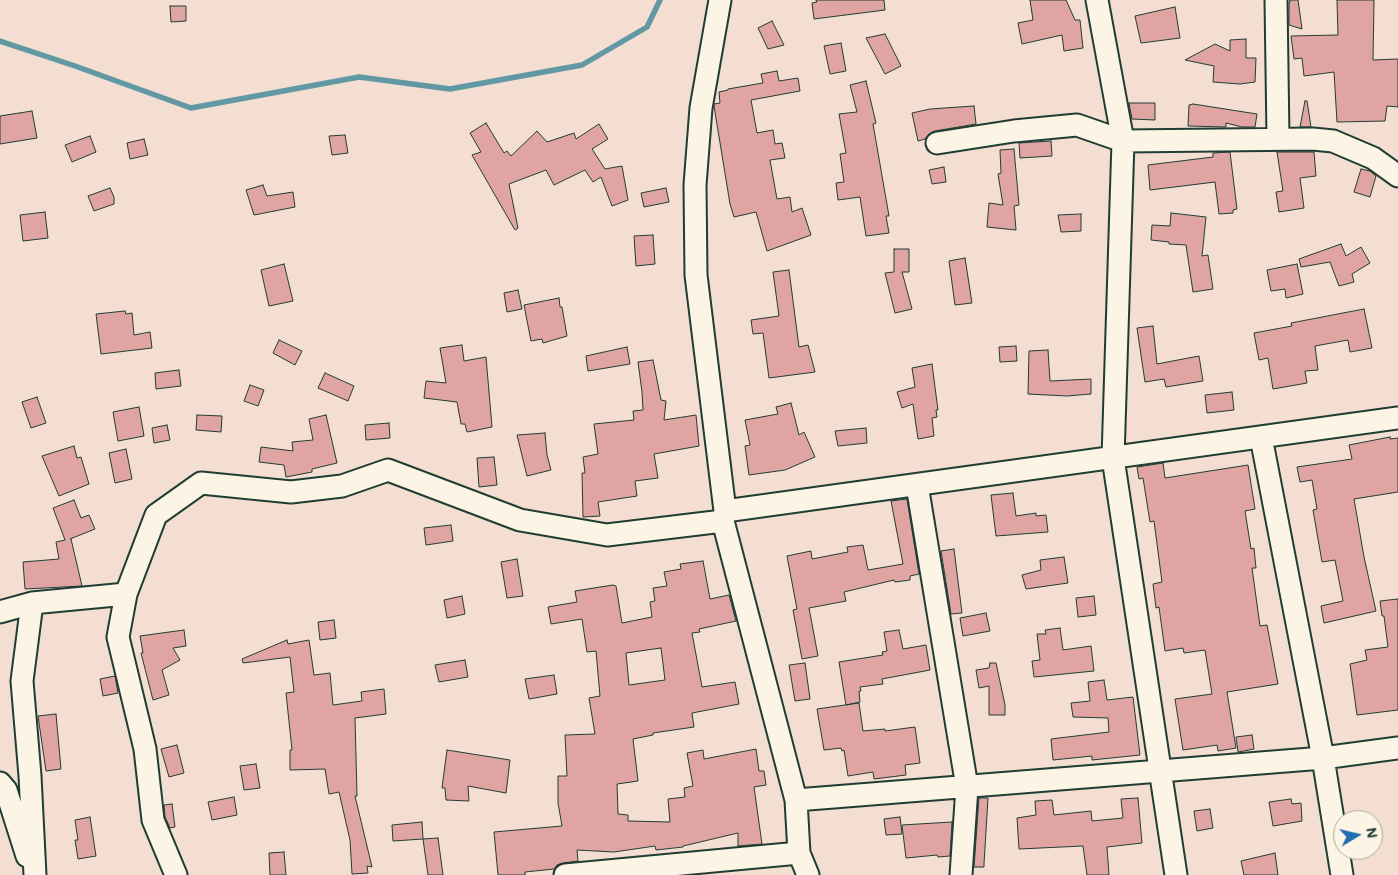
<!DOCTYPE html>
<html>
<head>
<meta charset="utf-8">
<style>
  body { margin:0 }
  #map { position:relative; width:1398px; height:875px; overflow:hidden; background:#f4ddd1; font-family:Mali,sans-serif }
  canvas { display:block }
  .north { position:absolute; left:1333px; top:810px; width:50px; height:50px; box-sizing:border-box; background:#fcf5e5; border:1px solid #a4ab9e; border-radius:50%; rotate:81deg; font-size:14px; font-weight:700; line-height:20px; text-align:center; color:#1f3d34 }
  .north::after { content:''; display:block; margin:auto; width:18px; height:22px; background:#1f6fb2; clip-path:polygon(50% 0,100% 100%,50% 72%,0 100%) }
</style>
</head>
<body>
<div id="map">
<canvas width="1398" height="875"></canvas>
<div class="north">N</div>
</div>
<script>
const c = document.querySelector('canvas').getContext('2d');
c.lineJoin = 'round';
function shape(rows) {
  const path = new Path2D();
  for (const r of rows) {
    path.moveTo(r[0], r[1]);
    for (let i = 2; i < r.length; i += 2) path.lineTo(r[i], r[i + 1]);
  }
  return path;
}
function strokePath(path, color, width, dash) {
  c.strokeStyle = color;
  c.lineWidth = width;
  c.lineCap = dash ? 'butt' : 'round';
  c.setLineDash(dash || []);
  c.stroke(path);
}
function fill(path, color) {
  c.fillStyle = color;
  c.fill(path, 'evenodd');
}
const stream = shape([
  [0,41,75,66,191,108,359,77,450,89,582,65,647,27,660,0]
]);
const building = shape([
  [816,0,884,0,885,10,814,19,812,3,817,2,816,0],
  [1030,0,1066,0,1075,20,1080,20,1083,48,1064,51,1062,35,1022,44,1018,23,1033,20,1030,0],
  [1290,0,1298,0,1302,29,1289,25,1289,5,1290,0],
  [1337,0,1374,0,1373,60,1398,59,1398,107,1387,106,1385,121,1337,122,1334,72,1304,76,1302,58,1294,59,1291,36,1338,35,1337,0],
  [170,6,186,6,186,21,171,22,170,6],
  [1175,7,1180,38,1141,43,1135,16,1175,7],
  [772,21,784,45,768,49,758,28,772,21],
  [885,34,901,66,885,74,866,38,885,34],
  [1246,39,1246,58,1256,58,1255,82,1240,84,1213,82,1214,66,1185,60,1215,44,1230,51,1230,40,1246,39],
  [841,43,846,71,830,74,824,46,841,43],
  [777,71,779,81,798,78,800,91,751,100,757,133,773,130,775,144,782,143,785,158,770,160,777,199,790,197,792,212,802,208,811,235,767,251,756,212,734,217,730,204,714,106,714,104,720,103,719,92,728,90,728,89,763,83,761,74,777,71],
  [866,81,876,123,873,124,889,216,886,216,889,233,866,236,860,197,838,200,836,183,844,182,840,154,846,153,839,114,857,112,850,85,866,81],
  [1305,101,1307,101,1311,127,1300,127,1305,101],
  [1129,103,1155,103,1155,120,1132,119,1129,103],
  [1193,104,1257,114,1255,127,1242,127,1226,123,1226,127,1188,126,1189,105,1193,104],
  [974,106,976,124,935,131,929,134,925,139,918,141,912,113,930,109,974,106],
  [32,111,37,138,0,144,0,116,32,111],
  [486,123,504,153,507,151,511,156,537,131,547,142,574,133,576,139,599,124,608,139,592,149,605,169,622,166,628,200,612,206,601,177,593,182,585,170,554,185,546,170,509,184,518,228,515,230,472,155,481,152,470,133,486,123],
  [345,135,348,153,332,155,329,136,345,135],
  [90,136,96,152,72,162,65,145,90,136],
  [144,139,148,155,130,159,127,143,144,139],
  [1051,141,1052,156,1020,158,1019,143,1051,141],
  [1014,149,1019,205,1014,206,1016,230,987,227,989,203,1003,205,998,174,1001,173,1000,150,1014,149],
  [1230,152,1237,209,1233,210,1233,213,1219,214,1215,182,1150,190,1148,165,1213,157,1213,153,1230,152],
  [1277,152,1314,152,1316,176,1300,178,1304,208,1279,212,1276,192,1283,191,1277,152],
  [944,167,946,182,932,184,929,170,944,167],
  [1361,169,1370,171,1376,176,1370,197,1354,192,1361,169],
  [263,185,267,196,293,192,295,207,254,215,246,190,263,185],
  [110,188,114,197,114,204,94,211,88,196,110,188],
  [666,188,669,202,644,207,641,193,666,188],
  [45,212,48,238,23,241,20,215,45,212],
  [1171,213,1206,217,1202,256,1208,255,1213,289,1193,292,1186,245,1169,244,1169,242,1151,240,1152,225,1170,226,1171,213],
  [1081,214,1081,231,1061,232,1058,215,1081,214],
  [653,235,655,264,636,266,634,236,653,235],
  [1341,244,1346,256,1361,247,1370,263,1352,274,1354,282,1339,286,1330,262,1301,267,1299,259,1341,244],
  [894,249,909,249,909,272,902,272,912,309,895,313,885,273,894,272,894,249],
  [965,258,972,303,955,305,949,261,965,258],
  [284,264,293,301,269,306,261,270,284,264],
  [1297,264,1303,294,1286,298,1285,289,1271,291,1267,270,1297,264],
  [789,270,799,347,808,345,815,372,769,378,763,333,753,334,751,320,779,316,773,272,789,270],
  [518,290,522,309,507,312,504,293,518,290],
  [559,298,560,307,562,307,567,336,543,343,542,339,531,341,524,305,559,298],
  [1364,309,1372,348,1350,352,1348,340,1315,346,1318,370,1305,371,1307,383,1273,389,1268,358,1259,360,1254,333,1292,326,1291,323,1364,309],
  [125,311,126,314,132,313,134,335,150,332,152,348,101,354,96,314,125,311],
  [1153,326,1157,364,1199,356,1203,381,1166,387,1164,379,1145,382,1137,328,1153,326],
  [279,340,302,351,295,365,273,353,279,340],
  [462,345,464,361,486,357,492,427,467,432,465,424,461,424,457,402,424,398,426,381,446,383,440,348,462,345],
  [1016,346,1017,361,1000,362,999,347,1016,346],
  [627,347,630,364,588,371,586,356,627,347],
  [1048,350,1050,381,1091,379,1091,394,1067,396,1028,394,1029,351,1048,350],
  [653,360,661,400,666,401,664,420,696,415,699,446,654,454,658,478,635,481,637,496,598,502,600,516,583,517,582,473,585,473,583,457,598,454,594,424,634,420,633,411,643,410,642,392,638,362,653,360],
  [932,364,938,410,936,410,937,417,932,418,934,436,918,439,913,404,902,408,897,392,915,387,912,368,932,364],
  [179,370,181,386,156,389,155,373,179,370],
  [325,373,354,386,348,401,318,388,325,373],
  [250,385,264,390,258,406,244,401,250,385],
  [1232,392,1234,410,1207,413,1205,395,1232,392],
  [37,397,46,423,31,428,22,402,37,397],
  [791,403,799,435,804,432,815,457,785,470,749,475,745,446,750,445,745,420,778,414,776,407,791,403],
  [139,407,144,436,118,441,113,412,139,407],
  [197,415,222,416,221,432,196,430,197,415],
  [326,415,337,463,312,469,312,472,286,477,284,465,259,462,261,447,293,451,292,442,313,440,309,419,326,415],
  [389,423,390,438,366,440,365,425,389,423],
  [167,425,170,440,154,443,152,428,167,425],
  [866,428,867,443,838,446,835,431,866,428],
  [545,433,547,455,551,470,527,476,517,435,545,433],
  [1390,437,1390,439,1398,438,1398,492,1354,499,1364,557,1376,611,1324,623,1321,606,1343,601,1335,560,1322,562,1313,510,1317,509,1312,480,1300,482,1297,467,1352,459,1349,445,1390,437],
  [74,446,77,458,81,457,89,484,59,496,42,456,74,446],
  [126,449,132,479,115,483,109,453,126,449],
  [494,457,497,485,479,487,477,458,494,457],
  [1163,463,1165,478,1248,465,1255,509,1245,511,1251,549,1254,548,1256,568,1252,568,1260,626,1267,625,1278,684,1227,692,1236,748,1218,751,1217,745,1183,750,1175,699,1212,694,1205,650,1184,653,1183,648,1165,651,1159,607,1156,608,1153,584,1162,582,1154,521,1150,522,1143,478,1139,479,1137,467,1163,463],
  [1013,493,1016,516,1036,513,1036,516,1046,515,1048,532,996,536,991,495,1013,493],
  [907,499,919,574,910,576,910,580,895,582,894,580,844,592,846,601,809,608,818,656,802,659,793,610,797,609,787,556,811,551,812,559,848,552,847,547,863,545,868,570,903,564,891,501,907,499],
  [74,500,81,518,89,515,95,529,70,539,71,539,82,586,25,589,23,562,59,559,56,542,65,540,53,508,74,500],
  [451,525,453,541,426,545,424,528,451,525],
  [954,549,962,613,951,614,941,551,954,549],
  [1064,557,1068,583,1026,589,1022,575,1041,570,1040,560,1064,557],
  [517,559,523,596,507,598,501,562,517,559],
  [703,561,710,599,729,595,736,621,699,629,700,632,692,633,702,687,735,682,739,704,692,713,694,727,653,733,653,735,633,739,638,781,617,784,618,814,628,815,628,821,670,822,668,799,685,797,684,788,693,786,687,753,703,750,704,759,756,749,759,771,764,771,766,785,754,787,762,844,738,846,738,833,683,846,683,847,656,850,655,846,614,852,577,850,578,861,563,863,557,865,554,869,525,872,525,875,498,875,494,832,562,826,558,803,558,776,567,776,565,735,595,734,589,698,600,696,596,651,587,652,582,619,551,624,548,607,577,602,575,591,613,585,616,586,622,623,652,617,650,602,655,601,653,588,667,586,664,572,681,569,680,564,703,561],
  [661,648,665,680,629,685,626,653,661,648],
  [462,596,465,614,447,618,444,600,462,596],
  [1094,596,1096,615,1078,617,1076,598,1094,596],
  [1398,599,1398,710,1357,715,1350,664,1367,660,1365,650,1388,647,1384,616,1382,616,1380,601,1398,599],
  [986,613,990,631,963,636,960,618,986,613],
  [334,620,336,638,320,640,318,622,334,620],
  [1060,628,1063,650,1091,646,1094,671,1034,677,1032,661,1040,660,1037,634,1046,634,1045,630,1060,628],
  [184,630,186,646,173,648,180,660,162,670,169,695,153,700,141,653,143,653,140,636,184,630],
  [899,630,903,649,926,645,930,670,882,679,883,684,860,687,861,691,859,691,860,702,846,705,839,662,883,655,882,652,887,651,884,632,899,630],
  [287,640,288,644,309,640,314,675,330,673,333,705,362,701,361,692,384,689,386,714,355,718,357,796,355,796,372,867,367,866,368,873,352,874,350,840,339,792,329,794,325,769,290,770,290,750,292,750,286,693,294,692,290,657,243,663,242,659,287,640],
  [465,660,468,677,439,682,435,665,465,660],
  [805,663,810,699,795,701,789,665,805,663],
  [990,663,996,663,1005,705,1005,715,989,715,989,686,979,688,976,670,989,668,990,663],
  [554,675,557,694,529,699,525,679,554,675],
  [115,676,118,693,103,696,100,679,115,676],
  [1104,680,1107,700,1133,697,1140,755,1092,760,1092,756,1053,760,1051,739,1109,732,1108,718,1073,717,1071,703,1090,701,1088,682,1104,680],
  [859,703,863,731,885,729,885,731,915,727,920,763,905,765,906,775,874,779,873,772,848,776,844,750,842,751,841,748,824,750,817,709,859,703],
  [56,714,61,769,46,771,38,716,56,714],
  [1252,735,1254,749,1238,752,1236,737,1252,735],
  [177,745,184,773,169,777,161,749,177,745],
  [447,750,510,760,506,793,468,786,469,801,446,800,445,788,442,788,447,750],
  [256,764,260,788,244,790,240,766,256,764],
  [234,797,237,815,212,820,208,802,234,797],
  [979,798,988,798,984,864,984,867,974,867,979,798],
  [1138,798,1142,843,1107,847,1109,875,1087,875,1083,846,1019,849,1017,818,1036,815,1035,801,1052,800,1054,815,1091,811,1092,821,1123,818,1121,799,1138,798],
  [1291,799,1292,804,1301,803,1302,821,1273,826,1269,802,1291,799],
  [172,804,175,827,170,828,165,817,164,805,172,804],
  [1210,809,1213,828,1197,831,1194,811,1210,809],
  [90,817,96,856,78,859,75,840,78,840,75,820,90,817],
  [900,817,902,834,886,835,884,819,900,817],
  [422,822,423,839,393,841,392,825,422,822],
  [952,822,950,856,938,857,937,855,906,858,902,825,952,822],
  [438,838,443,875,428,875,423,839,438,838],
  [284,852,286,875,270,875,269,853,284,852],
  [1275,853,1278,875,1244,875,1241,861,1275,853]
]);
const minor = shape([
  [720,0,701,108,695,185,696,275,725,511,723,521,796,800,799,853,808,875],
  [1097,0,1123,141,1113,458,1176,875],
  [1276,0,1278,138],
  [937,143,1014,131,1077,125,1123,141,1313,139,1333,141,1373,158,1398,176],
  [1261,437,1323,758,1342,875],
  [917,485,967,787,961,875],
  [725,511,1398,418],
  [126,594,118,637,145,749,153,820,176,875],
  [32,603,22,681,30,776,35,875],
  [0,612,32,603,126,594,156,515,201,483,291,492,342,486,388,470,520,520,607,535,723,521],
  [0,783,6,790,27,856],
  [796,800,1323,758,1398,748],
  [565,875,799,853]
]);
strokePath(stream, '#6099a3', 5.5);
fill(building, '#e0a5a3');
strokePath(building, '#1f3d34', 1);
strokePath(minor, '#1f3d34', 25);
strokePath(minor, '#fcf5e5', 21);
</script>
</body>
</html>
